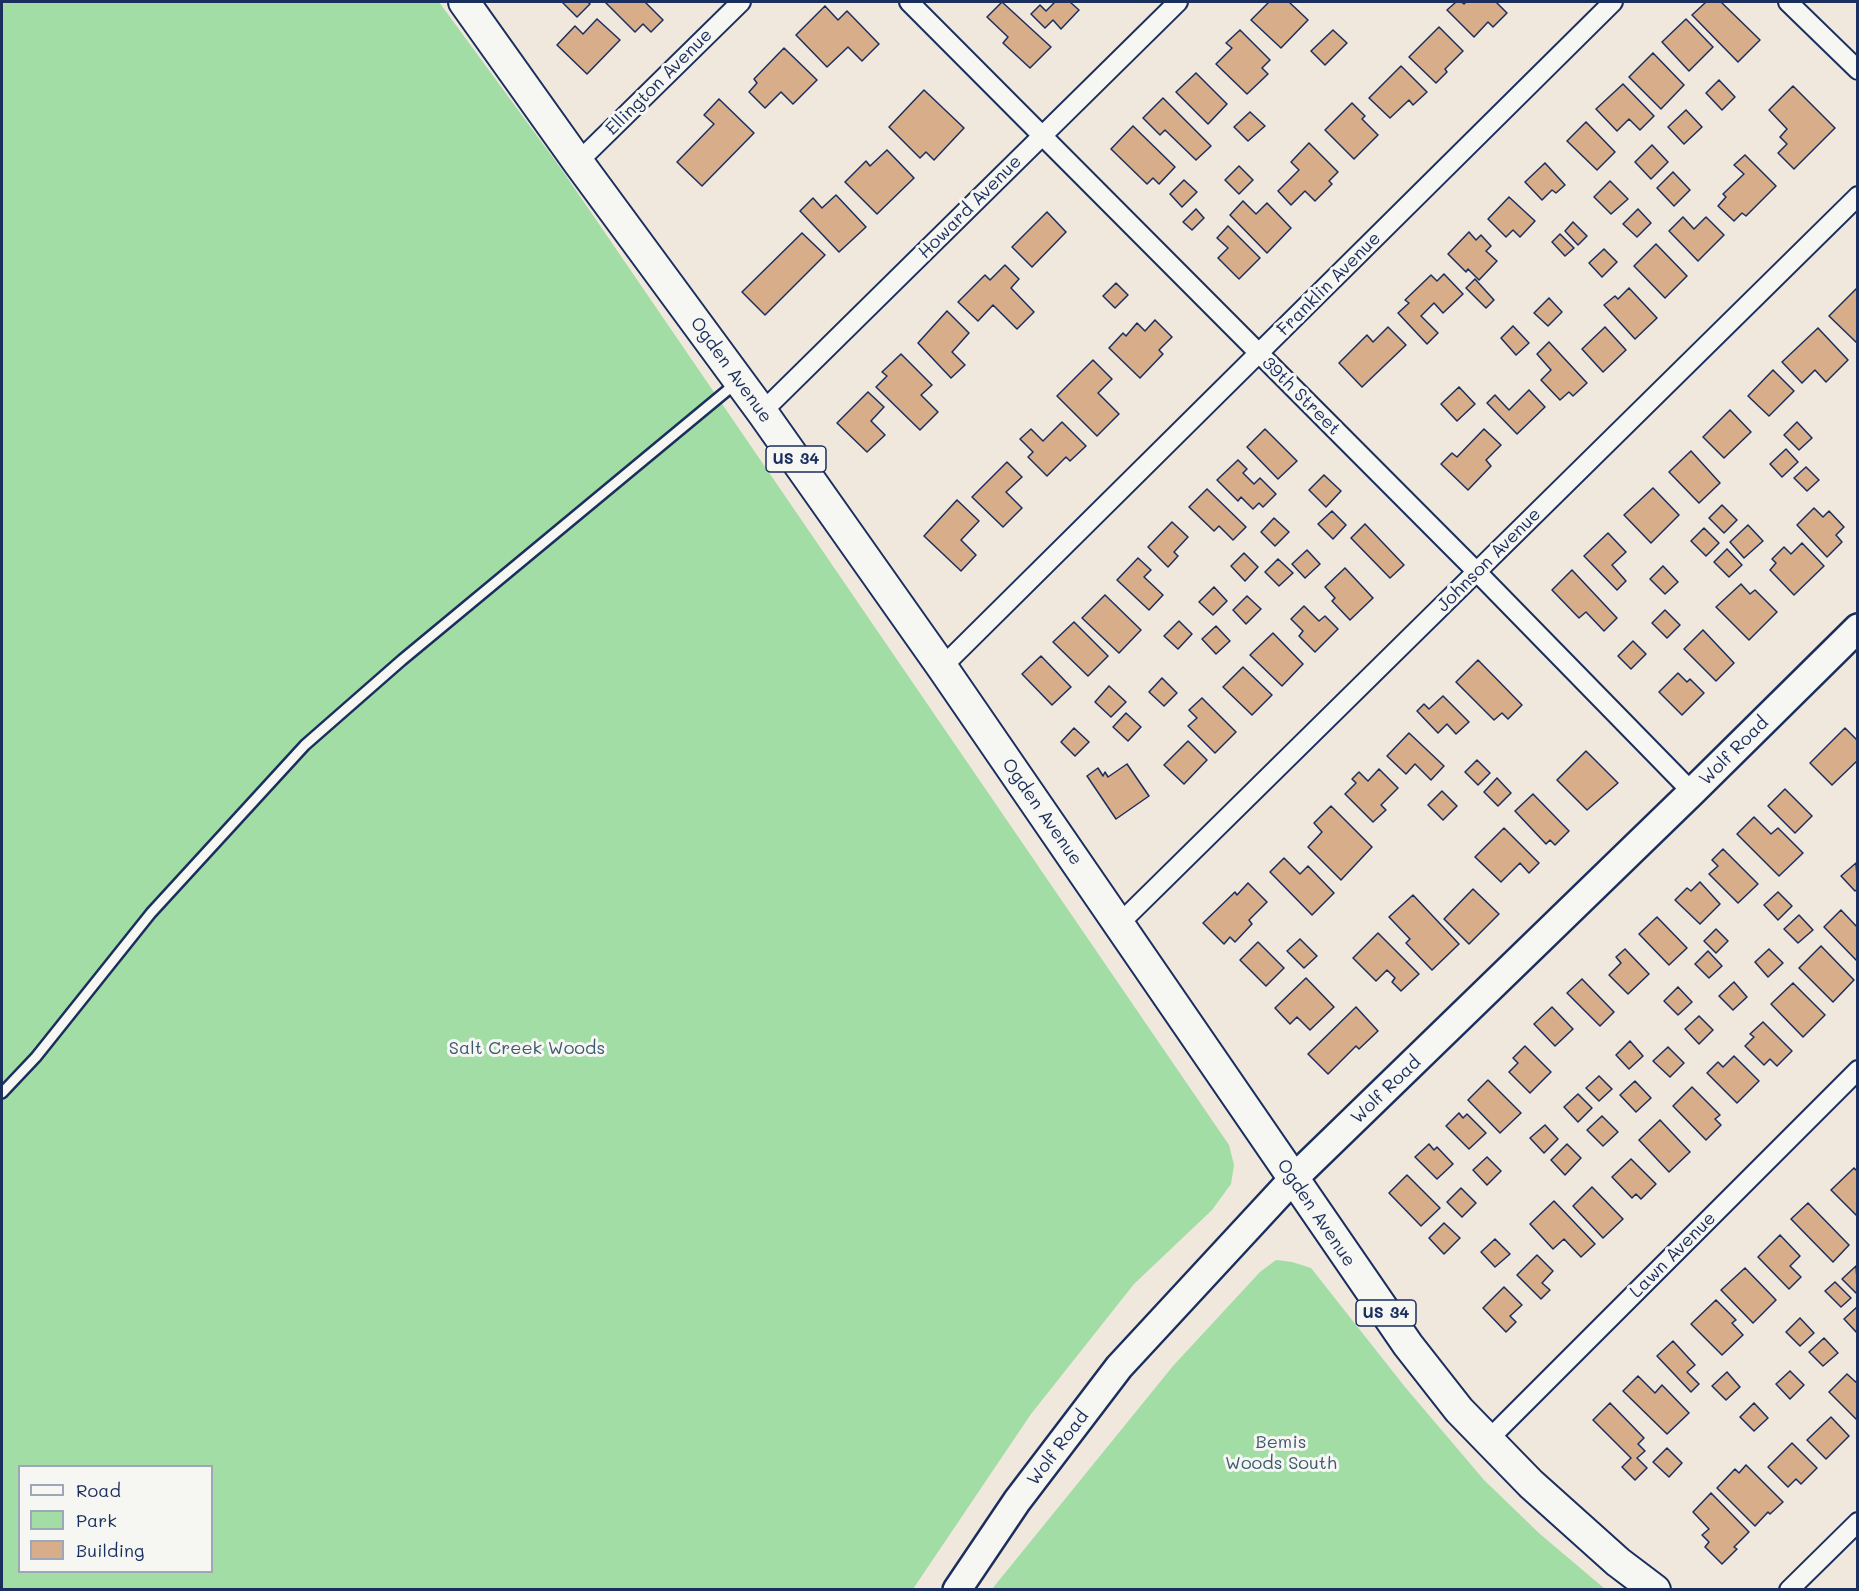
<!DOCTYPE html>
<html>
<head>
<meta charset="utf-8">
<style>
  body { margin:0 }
  #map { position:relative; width:1859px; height:1591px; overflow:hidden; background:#f0e7dd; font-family:Mali,sans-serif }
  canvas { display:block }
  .frame { position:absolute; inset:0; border:3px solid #1b2f5e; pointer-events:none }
  .legend { position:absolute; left:18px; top:1465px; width:195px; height:108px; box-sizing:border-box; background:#f6f6f2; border:2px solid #9ea6b7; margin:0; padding:8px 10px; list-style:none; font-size:18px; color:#1b2f5e }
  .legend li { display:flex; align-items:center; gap:12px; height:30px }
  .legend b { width:30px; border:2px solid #9ea6b7 }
</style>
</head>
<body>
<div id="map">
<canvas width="1859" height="1591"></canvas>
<div class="frame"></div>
<ul class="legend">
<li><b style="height:8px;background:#f6f6f2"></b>Road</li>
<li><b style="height:16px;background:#a1dda4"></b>Park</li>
<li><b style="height:16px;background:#d8ad89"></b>Building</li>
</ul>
</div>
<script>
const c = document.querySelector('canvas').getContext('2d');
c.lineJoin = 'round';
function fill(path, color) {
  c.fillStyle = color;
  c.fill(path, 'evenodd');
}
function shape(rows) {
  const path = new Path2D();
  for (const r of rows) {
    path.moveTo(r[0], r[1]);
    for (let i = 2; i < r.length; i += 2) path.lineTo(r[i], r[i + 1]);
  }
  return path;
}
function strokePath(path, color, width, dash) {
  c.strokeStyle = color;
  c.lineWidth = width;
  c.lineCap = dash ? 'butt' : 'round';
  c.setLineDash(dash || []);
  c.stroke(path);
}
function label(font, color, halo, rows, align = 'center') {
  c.font = font + ' Mali,sans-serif';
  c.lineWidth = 6;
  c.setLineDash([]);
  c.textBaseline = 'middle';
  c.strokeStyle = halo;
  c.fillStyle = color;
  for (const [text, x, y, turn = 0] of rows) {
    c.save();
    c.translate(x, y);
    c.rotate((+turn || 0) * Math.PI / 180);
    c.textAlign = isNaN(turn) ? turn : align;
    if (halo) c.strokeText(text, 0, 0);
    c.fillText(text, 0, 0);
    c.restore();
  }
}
const green = shape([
  [2,2,439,2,562,170,1229,1145,1234,1165,1231,1184,1212,1210,1134,1284,1031,1414,913,1589,2,1590],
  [20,1466,212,1466,212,1572,20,1572],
  [1276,1260,1292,1262,1311,1268,1405,1387,1484,1480,1540,1534,1605,1589,992,1589,1173,1366,1260,1272]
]);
const building = shape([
  [562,2,588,2,590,4,577,17,562,2],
  [605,2,645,2,663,20,651,32,643,24,635,32,605,2],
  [1002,2,1051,47,1030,68,1003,43,1008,37,987,17,1002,2],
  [1052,2,1070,2,1079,10,1061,29,1053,20,1045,28,1031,14,1040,5,1046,11,1054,3,1052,2],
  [1269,2,1289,2,1308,20,1281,48,1251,20,1269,2],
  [1456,2,1461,2,1464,4,1466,2,1496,2,1507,13,1493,27,1488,22,1474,37,1447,10,1456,2],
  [1706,2,1721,2,1760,40,1738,62,1692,15,1706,2],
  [825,6,838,20,847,11,879,44,862,61,848,47,827,67,796,35,825,6],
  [597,19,620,40,587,74,557,45,575,26,583,34,597,19],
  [1686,19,1713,47,1689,71,1662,42,1686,19],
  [1439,27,1463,51,1445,69,1447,72,1436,83,1409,57,1439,27],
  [1240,30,1270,60,1262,68,1268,74,1247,94,1216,64,1232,48,1226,43,1240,30],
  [1333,30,1347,43,1325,65,1311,51,1333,30],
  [784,48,817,80,793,104,781,92,765,108,749,92,757,83,754,79,784,48],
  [1653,53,1684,85,1661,109,1629,77,1653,53],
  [1401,66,1427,92,1413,105,1409,100,1390,118,1369,98,1401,66],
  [1196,73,1227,104,1208,124,1176,92,1196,73],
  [1719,80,1735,97,1722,110,1706,93,1719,80],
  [1623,84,1654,116,1640,130,1629,119,1617,131,1596,109,1623,84],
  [1793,86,1835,128,1794,169,1778,153,1787,144,1780,137,1787,129,1769,110,1793,86],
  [924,90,964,128,934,160,926,152,920,158,889,127,924,90],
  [1163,98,1211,146,1196,160,1165,130,1160,135,1143,118,1163,98],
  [719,99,754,133,702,186,677,162,714,124,704,115,719,99],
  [1352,103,1365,116,1362,119,1378,135,1354,159,1325,130,1352,103],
  [1686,110,1702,127,1684,144,1668,127,1686,110],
  [1250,112,1265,126,1248,141,1234,127,1250,112],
  [1586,122,1615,152,1597,170,1567,141,1586,122],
  [1133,126,1175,167,1159,184,1153,178,1147,184,1111,149,1133,126],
  [1309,143,1338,172,1329,181,1332,184,1315,201,1305,191,1291,205,1278,191,1299,170,1291,162,1309,143],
  [1652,145,1668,162,1651,179,1635,162,1652,145],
  [887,150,914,178,877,214,845,182,866,161,870,166,887,150],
  [1745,155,1776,186,1746,216,1742,213,1734,221,1718,206,1726,197,1723,194,1744,174,1734,165,1745,155],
  [1545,163,1565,185,1556,193,1552,190,1542,200,1525,182,1545,163],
  [1239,166,1253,180,1239,194,1225,180,1239,166],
  [1673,172,1690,190,1674,206,1657,188,1673,172],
  [1184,180,1197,192,1182,207,1170,194,1184,180],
  [1610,181,1628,199,1611,214,1594,197,1610,181],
  [836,195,866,227,839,252,800,211,813,198,822,208,836,195],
  [1509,197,1535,221,1520,237,1513,230,1506,237,1488,219,1509,197],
  [1243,201,1256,214,1267,203,1291,228,1267,253,1230,215,1243,201],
  [1196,209,1204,218,1192,230,1183,222,1196,209],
  [1638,209,1651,223,1637,237,1623,224,1638,209],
  [1047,212,1066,232,1032,267,1012,247,1047,212],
  [1683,217,1694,229,1706,217,1724,235,1698,261,1669,231,1683,217],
  [1573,222,1587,236,1578,245,1565,231,1573,222],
  [1228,226,1260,258,1239,279,1218,258,1228,248,1217,238,1228,226],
  [1469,232,1476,240,1481,235,1491,246,1486,251,1497,261,1479,280,1468,269,1466,272,1448,254,1469,232],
  [802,233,825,255,765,315,742,292,802,233],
  [1560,234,1574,248,1565,256,1552,242,1560,234],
  [1656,244,1687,276,1665,298,1634,266,1656,244],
  [1604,249,1617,262,1602,277,1589,263,1604,249],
  [1005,265,1019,279,1011,288,1034,312,1017,329,993,305,978,321,958,302,985,275,990,280,1005,265],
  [1444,274,1463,294,1443,313,1434,303,1421,316,1438,333,1427,344,1398,313,1409,303,1405,300,1431,275,1437,281,1444,274],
  [1475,279,1494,300,1486,308,1466,288,1475,279],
  [1116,283,1128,295,1115,308,1103,296,1116,283],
  [1858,287,1858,344,1829,316,1858,287],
  [1629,288,1657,318,1635,339,1604,305,1615,296,1618,299,1629,288],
  [1549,298,1562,312,1548,326,1534,313,1549,298],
  [947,311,969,333,952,352,965,365,951,378,918,343,947,311],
  [1155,320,1172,337,1159,350,1163,354,1140,378,1109,348,1123,333,1126,336,1137,323,1145,331,1155,320],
  [1513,326,1529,343,1516,355,1501,338,1513,326],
  [1388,327,1406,345,1362,387,1339,363,1367,335,1373,342,1388,327],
  [1605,327,1626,350,1603,372,1582,349,1605,327],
  [1818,328,1848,360,1826,382,1815,370,1802,383,1782,362,1818,328],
  [1549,342,1587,383,1573,396,1569,392,1560,400,1541,380,1551,370,1537,354,1549,342],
  [901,354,932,385,921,395,938,412,920,430,876,387,887,376,882,372,901,354],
  [1093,360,1112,379,1098,393,1119,414,1097,436,1057,396,1093,360],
  [1773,370,1794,391,1769,416,1748,396,1773,370],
  [1459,387,1475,404,1457,421,1441,404,1459,387],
  [1529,390,1545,407,1517,434,1487,403,1495,395,1509,410,1529,390],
  [868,392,884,407,871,421,885,435,867,452,837,423,868,392],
  [1730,410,1751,432,1724,458,1703,437,1730,410],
  [1062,422,1086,446,1070,461,1066,457,1047,476,1028,457,1033,452,1020,439,1031,429,1043,441,1062,422],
  [1797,422,1812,438,1799,450,1784,435,1797,422],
  [1265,429,1297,461,1278,479,1247,447,1265,429],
  [1484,429,1501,445,1486,460,1491,466,1468,490,1441,464,1452,453,1457,457,1484,429],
  [1786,449,1798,462,1782,477,1770,464,1786,449],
  [1691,451,1720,483,1699,503,1669,472,1691,451],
  [1238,460,1247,469,1243,473,1254,484,1260,478,1276,494,1263,507,1259,503,1253,509,1241,497,1238,501,1217,480,1238,460],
  [1007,462,1022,477,1006,492,1022,508,1003,527,972,497,1007,462],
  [1806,467,1819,480,1807,491,1794,478,1806,467],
  [1324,475,1341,491,1326,507,1309,490,1324,475],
  [1653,488,1679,515,1651,543,1624,515,1653,488],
  [1207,489,1246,527,1233,540,1219,526,1214,531,1189,507,1207,489],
  [957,500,979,521,961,540,976,555,961,571,924,536,957,500],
  [1722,505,1737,520,1724,533,1709,518,1722,505],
  [1814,508,1823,517,1829,511,1844,527,1836,535,1842,542,1827,557,1797,525,1814,508],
  [1332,511,1346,525,1333,539,1318,524,1332,511],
  [1274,518,1289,532,1275,546,1261,532,1274,518],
  [1172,522,1188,537,1174,552,1178,556,1168,567,1148,547,1172,522],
  [1365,524,1404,565,1390,578,1351,538,1365,524],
  [1748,525,1763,541,1744,558,1730,542,1748,525],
  [1704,528,1719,543,1706,556,1691,541,1704,528],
  [1608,533,1626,552,1612,565,1626,581,1617,590,1584,556,1608,533],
  [1802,543,1824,566,1794,595,1770,570,1776,563,1772,559,1784,547,1791,554,1802,543],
  [1727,549,1742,565,1729,577,1714,562,1727,549],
  [1307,550,1320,564,1305,578,1292,564,1307,550],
  [1244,553,1258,567,1245,581,1231,566,1244,553],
  [1138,558,1151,570,1144,577,1163,595,1149,610,1117,580,1138,558],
  [1278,559,1293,573,1279,586,1265,572,1278,559],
  [1663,566,1678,582,1665,594,1650,579,1663,566],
  [1345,568,1373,598,1350,620,1332,601,1335,598,1325,587,1345,568],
  [1572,570,1617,618,1604,631,1586,612,1579,618,1552,590,1572,570],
  [1741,584,1750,594,1755,590,1777,612,1749,640,1716,607,1741,584],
  [1214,587,1227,601,1213,615,1199,602,1214,587],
  [1105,595,1141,630,1119,653,1082,618,1105,595],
  [1247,596,1261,609,1246,624,1233,610,1247,596],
  [1304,606,1319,621,1325,616,1338,629,1315,652,1299,636,1303,631,1291,619,1304,606],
  [1665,610,1680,625,1667,638,1652,623,1665,610],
  [1179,621,1192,634,1178,649,1164,636,1179,621],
  [1074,622,1108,656,1088,676,1053,642,1074,622],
  [1216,626,1230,641,1216,654,1202,639,1216,626],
  [1703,630,1734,663,1716,681,1684,649,1703,630],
  [1273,633,1303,664,1282,686,1250,655,1273,633],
  [1633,641,1646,654,1631,669,1618,656,1633,641],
  [1041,656,1071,687,1052,705,1022,674,1041,656],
  [1478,660,1522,705,1508,719,1502,713,1494,720,1456,682,1478,660],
  [1243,667,1272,695,1252,715,1223,687,1243,667],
  [1678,673,1687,682,1690,679,1704,693,1682,715,1659,692,1678,673],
  [1162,678,1177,693,1164,706,1149,692,1162,678],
  [1109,686,1126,702,1111,717,1095,702,1109,686],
  [1443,696,1469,722,1456,734,1447,724,1438,733,1417,711,1424,704,1429,709,1443,696],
  [1202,698,1236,732,1215,753,1188,726,1197,718,1189,710,1202,698],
  [1126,713,1141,727,1128,741,1113,727,1126,713],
  [1074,728,1089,742,1075,756,1061,742,1074,728],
  [1845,728,1858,741,1858,760,1832,785,1810,763,1845,728],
  [1409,733,1444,766,1431,780,1415,764,1406,774,1387,756,1409,733],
  [1188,741,1207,760,1184,784,1164,765,1188,741],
  [1586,751,1618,783,1587,810,1557,780,1586,751],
  [1477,760,1490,773,1478,785,1465,772,1477,760],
  [1127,764,1149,796,1116,819,1087,776,1098,768,1103,776,1105,772,1108,777,1127,764],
  [1379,769,1398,788,1381,805,1386,810,1373,822,1345,794,1356,783,1352,779,1359,772,1368,781,1379,769],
  [1497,778,1511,793,1498,806,1484,792,1497,778],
  [1785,789,1812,816,1795,833,1768,806,1785,789],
  [1442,791,1457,806,1443,820,1428,805,1442,791],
  [1533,794,1569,831,1555,845,1550,840,1546,844,1515,811,1533,794],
  [1331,806,1372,847,1341,880,1308,847,1322,832,1314,823,1331,806],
  [1754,817,1771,834,1778,828,1803,853,1779,876,1737,834,1754,817],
  [1504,828,1539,863,1529,873,1520,863,1501,882,1475,857,1504,828],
  [1723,849,1758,884,1738,903,1709,874,1718,866,1712,860,1723,849],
  [1284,858,1300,874,1308,866,1334,893,1312,915,1270,872,1284,858],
  [1856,863,1858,889,1855,891,1841,876,1856,863],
  [1700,882,1720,904,1700,924,1675,900,1687,888,1691,891,1700,882],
  [1248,883,1267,902,1249,920,1252,924,1235,942,1230,937,1224,944,1203,923,1235,892,1237,895,1248,883],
  [1473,889,1499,914,1469,944,1444,919,1473,889],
  [1778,892,1792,906,1778,920,1764,905,1778,892],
  [1413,895,1459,944,1432,970,1406,943,1410,939,1389,917,1413,895],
  [1841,910,1858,928,1858,962,1824,927,1841,910],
  [1799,915,1813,930,1798,943,1784,929,1799,915],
  [1657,917,1687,948,1669,965,1639,934,1657,917],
  [1716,929,1728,941,1716,953,1704,941,1716,929],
  [1378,933,1419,974,1401,991,1392,982,1395,978,1387,970,1376,981,1353,958,1378,933],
  [1300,939,1317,956,1304,968,1287,951,1300,939],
  [1258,942,1284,968,1266,986,1240,960,1258,942],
  [1821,946,1854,980,1833,1002,1799,968,1821,946],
  [1625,949,1649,974,1628,994,1609,975,1621,963,1616,957,1625,949],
  [1769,949,1783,963,1768,977,1755,962,1769,949],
  [1708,951,1722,966,1709,978,1695,964,1708,951],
  [1306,978,1334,1007,1310,1030,1297,1017,1290,1024,1275,1008,1306,978],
  [1582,979,1614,1012,1600,1026,1567,993,1582,979],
  [1734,982,1747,997,1733,1010,1719,996,1734,982],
  [1793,983,1825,1015,1803,1037,1771,1004,1793,983],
  [1678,987,1692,1002,1678,1015,1664,1001,1678,987],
  [1356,1007,1378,1031,1359,1049,1356,1046,1328,1074,1308,1054,1356,1007],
  [1552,1007,1573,1029,1555,1046,1534,1024,1552,1007],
  [1699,1016,1713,1030,1699,1044,1685,1029,1699,1016],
  [1763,1022,1792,1051,1777,1066,1770,1059,1764,1065,1745,1046,1754,1037,1750,1034,1763,1022],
  [1630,1041,1643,1056,1629,1069,1616,1055,1630,1041],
  [1525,1046,1551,1072,1530,1093,1509,1072,1518,1063,1513,1058,1525,1046],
  [1668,1047,1684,1063,1670,1077,1653,1061,1668,1047],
  [1734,1056,1759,1081,1737,1103,1707,1073,1718,1062,1723,1067,1734,1056],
  [1599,1076,1612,1089,1599,1101,1586,1088,1599,1076],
  [1488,1080,1521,1113,1500,1133,1468,1100,1488,1080],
  [1635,1081,1651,1098,1636,1112,1620,1095,1635,1081],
  [1692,1087,1720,1115,1715,1119,1721,1125,1706,1140,1673,1106,1692,1087],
  [1578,1094,1592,1108,1578,1122,1564,1107,1578,1094],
  [1459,1113,1463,1118,1467,1114,1486,1133,1469,1149,1446,1126,1459,1113],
  [1602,1116,1618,1132,1603,1146,1587,1130,1602,1116],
  [1660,1120,1690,1152,1669,1172,1639,1140,1660,1120],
  [1545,1125,1558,1139,1544,1153,1530,1138,1545,1125],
  [1429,1144,1434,1150,1437,1147,1453,1164,1437,1179,1415,1157,1429,1144],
  [1567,1144,1581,1158,1565,1175,1551,1160,1567,1144],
  [1487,1157,1501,1171,1487,1185,1473,1170,1487,1157],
  [1631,1159,1656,1184,1641,1199,1636,1194,1632,1198,1612,1177,1631,1159],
  [1854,1168,1858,1172,1858,1217,1831,1190,1854,1168],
  [1407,1175,1440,1208,1421,1226,1389,1193,1407,1175],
  [1592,1187,1623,1219,1603,1238,1573,1206,1592,1187],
  [1461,1188,1476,1203,1462,1217,1447,1202,1461,1188],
  [1554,1201,1595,1244,1581,1257,1564,1239,1553,1249,1530,1224,1554,1201],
  [1808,1203,1849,1245,1833,1262,1791,1219,1808,1203],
  [1444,1223,1460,1238,1444,1254,1429,1238,1444,1223],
  [1780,1235,1800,1256,1790,1266,1801,1277,1789,1289,1758,1257,1780,1235],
  [1495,1239,1510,1254,1495,1267,1481,1252,1495,1239],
  [1537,1255,1553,1271,1542,1283,1550,1290,1541,1299,1517,1275,1537,1255],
  [1856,1266,1858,1292,1856,1293,1842,1279,1856,1266],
  [1745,1268,1776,1300,1753,1323,1721,1290,1745,1268],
  [1835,1282,1851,1298,1841,1307,1825,1291,1835,1282],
  [1504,1287,1522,1305,1510,1316,1516,1322,1506,1332,1483,1308,1504,1287],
  [1716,1300,1736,1320,1732,1323,1743,1335,1722,1355,1691,1324,1716,1300],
  [1858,1306,1858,1334,1844,1319,1858,1306],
  [1800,1318,1814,1333,1800,1346,1786,1332,1800,1318],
  [1824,1338,1838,1353,1823,1366,1809,1352,1824,1338],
  [1673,1341,1695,1365,1687,1372,1699,1384,1691,1392,1657,1356,1673,1341],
  [1790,1371,1804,1385,1790,1399,1776,1384,1790,1371],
  [1727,1372,1740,1387,1726,1400,1712,1386,1727,1372],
  [1847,1374,1858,1384,1858,1421,1829,1392,1847,1374],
  [1638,1376,1655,1393,1662,1385,1689,1413,1667,1434,1623,1391,1638,1376],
  [1610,1403,1644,1438,1638,1444,1645,1451,1637,1458,1647,1468,1635,1480,1622,1467,1631,1458,1593,1420,1610,1403],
  [1754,1403,1768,1418,1754,1431,1740,1417,1754,1403],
  [1831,1417,1849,1436,1826,1459,1807,1440,1831,1417],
  [1792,1443,1817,1468,1801,1484,1796,1479,1788,1487,1768,1467,1792,1443],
  [1667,1448,1682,1463,1669,1477,1653,1462,1667,1448],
  [1746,1465,1783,1502,1770,1514,1768,1512,1755,1526,1717,1488,1735,1469,1739,1473,1746,1465],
  [1711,1493,1749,1532,1734,1547,1737,1549,1722,1564,1705,1547,1709,1542,1702,1535,1709,1529,1693,1512,1711,1493]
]);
const service = shape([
  [2,1093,36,1057,151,913,305,745,402,660,735,384]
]);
const minor = shape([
  [909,2,1477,572,1692,792],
  [1788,2,1858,70],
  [578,162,741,2],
  [762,412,1178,2],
  [942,667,1613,2],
  [1119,924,1858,196],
  [1488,1440,1858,1070],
  [1789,1590,1858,1522]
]);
const secondary = shape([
  [957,1590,1017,1501,1119,1367,1293,1179,1692,792,1858,628]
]);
const primary = shape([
  [464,2,578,162,762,412,942,667,1408,1345,1459,1410,1531,1484,1618,1562,1655,1590]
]);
const shields = [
  [796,459,60],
  [1386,1313,60]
];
const shieldNames = [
  ["US 34",796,459],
  ["US 34",1386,1313]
];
const streetNames = [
  ["Ellington Avenue",659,82,-45],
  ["Howard Avenue",970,207,-45],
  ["Franklin Avenue",1329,284,-45],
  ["Ogden Avenue",731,370,54],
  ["39th Street",1301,396,45],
  ["Johnson Avenue",1489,560,-45],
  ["Wolf Road",1734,751,-45],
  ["Ogden Avenue",1042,812,55],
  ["Wolf Road",1386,1090,-44],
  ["Ogden Avenue",1316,1213,56],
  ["Lawn Avenue",1673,1255,-45],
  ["Wolf Road",1058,1448,-53]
];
const parkNames = [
  ["Salt Creek Woods",527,1048],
  ["Bemis",1281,1442],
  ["Woods South",1281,1463]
];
fill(green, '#a1dda4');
fill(building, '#d8ad89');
strokePath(building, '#1b2f5e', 1.5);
strokePath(service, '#1b2f5e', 14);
strokePath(minor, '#1b2f5e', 22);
strokePath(secondary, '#1b2f5e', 32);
strokePath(primary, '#1b2f5e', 34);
strokePath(service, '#f6f6f2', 9);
strokePath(minor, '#f6f6f2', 18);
strokePath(secondary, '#f6f6f2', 27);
strokePath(primary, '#f6f6f2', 30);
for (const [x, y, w] of shields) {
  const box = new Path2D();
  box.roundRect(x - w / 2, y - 13, w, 26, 4.5);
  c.fillStyle = '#f6f6f2';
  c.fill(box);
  strokePath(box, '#1b2f5e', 1.5);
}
label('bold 16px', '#1b2f5e', null, shieldNames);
label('18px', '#1b2f5e', '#f6f6f2', streetNames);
label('18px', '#3c5a70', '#f6f6f2', parkNames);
</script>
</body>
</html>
